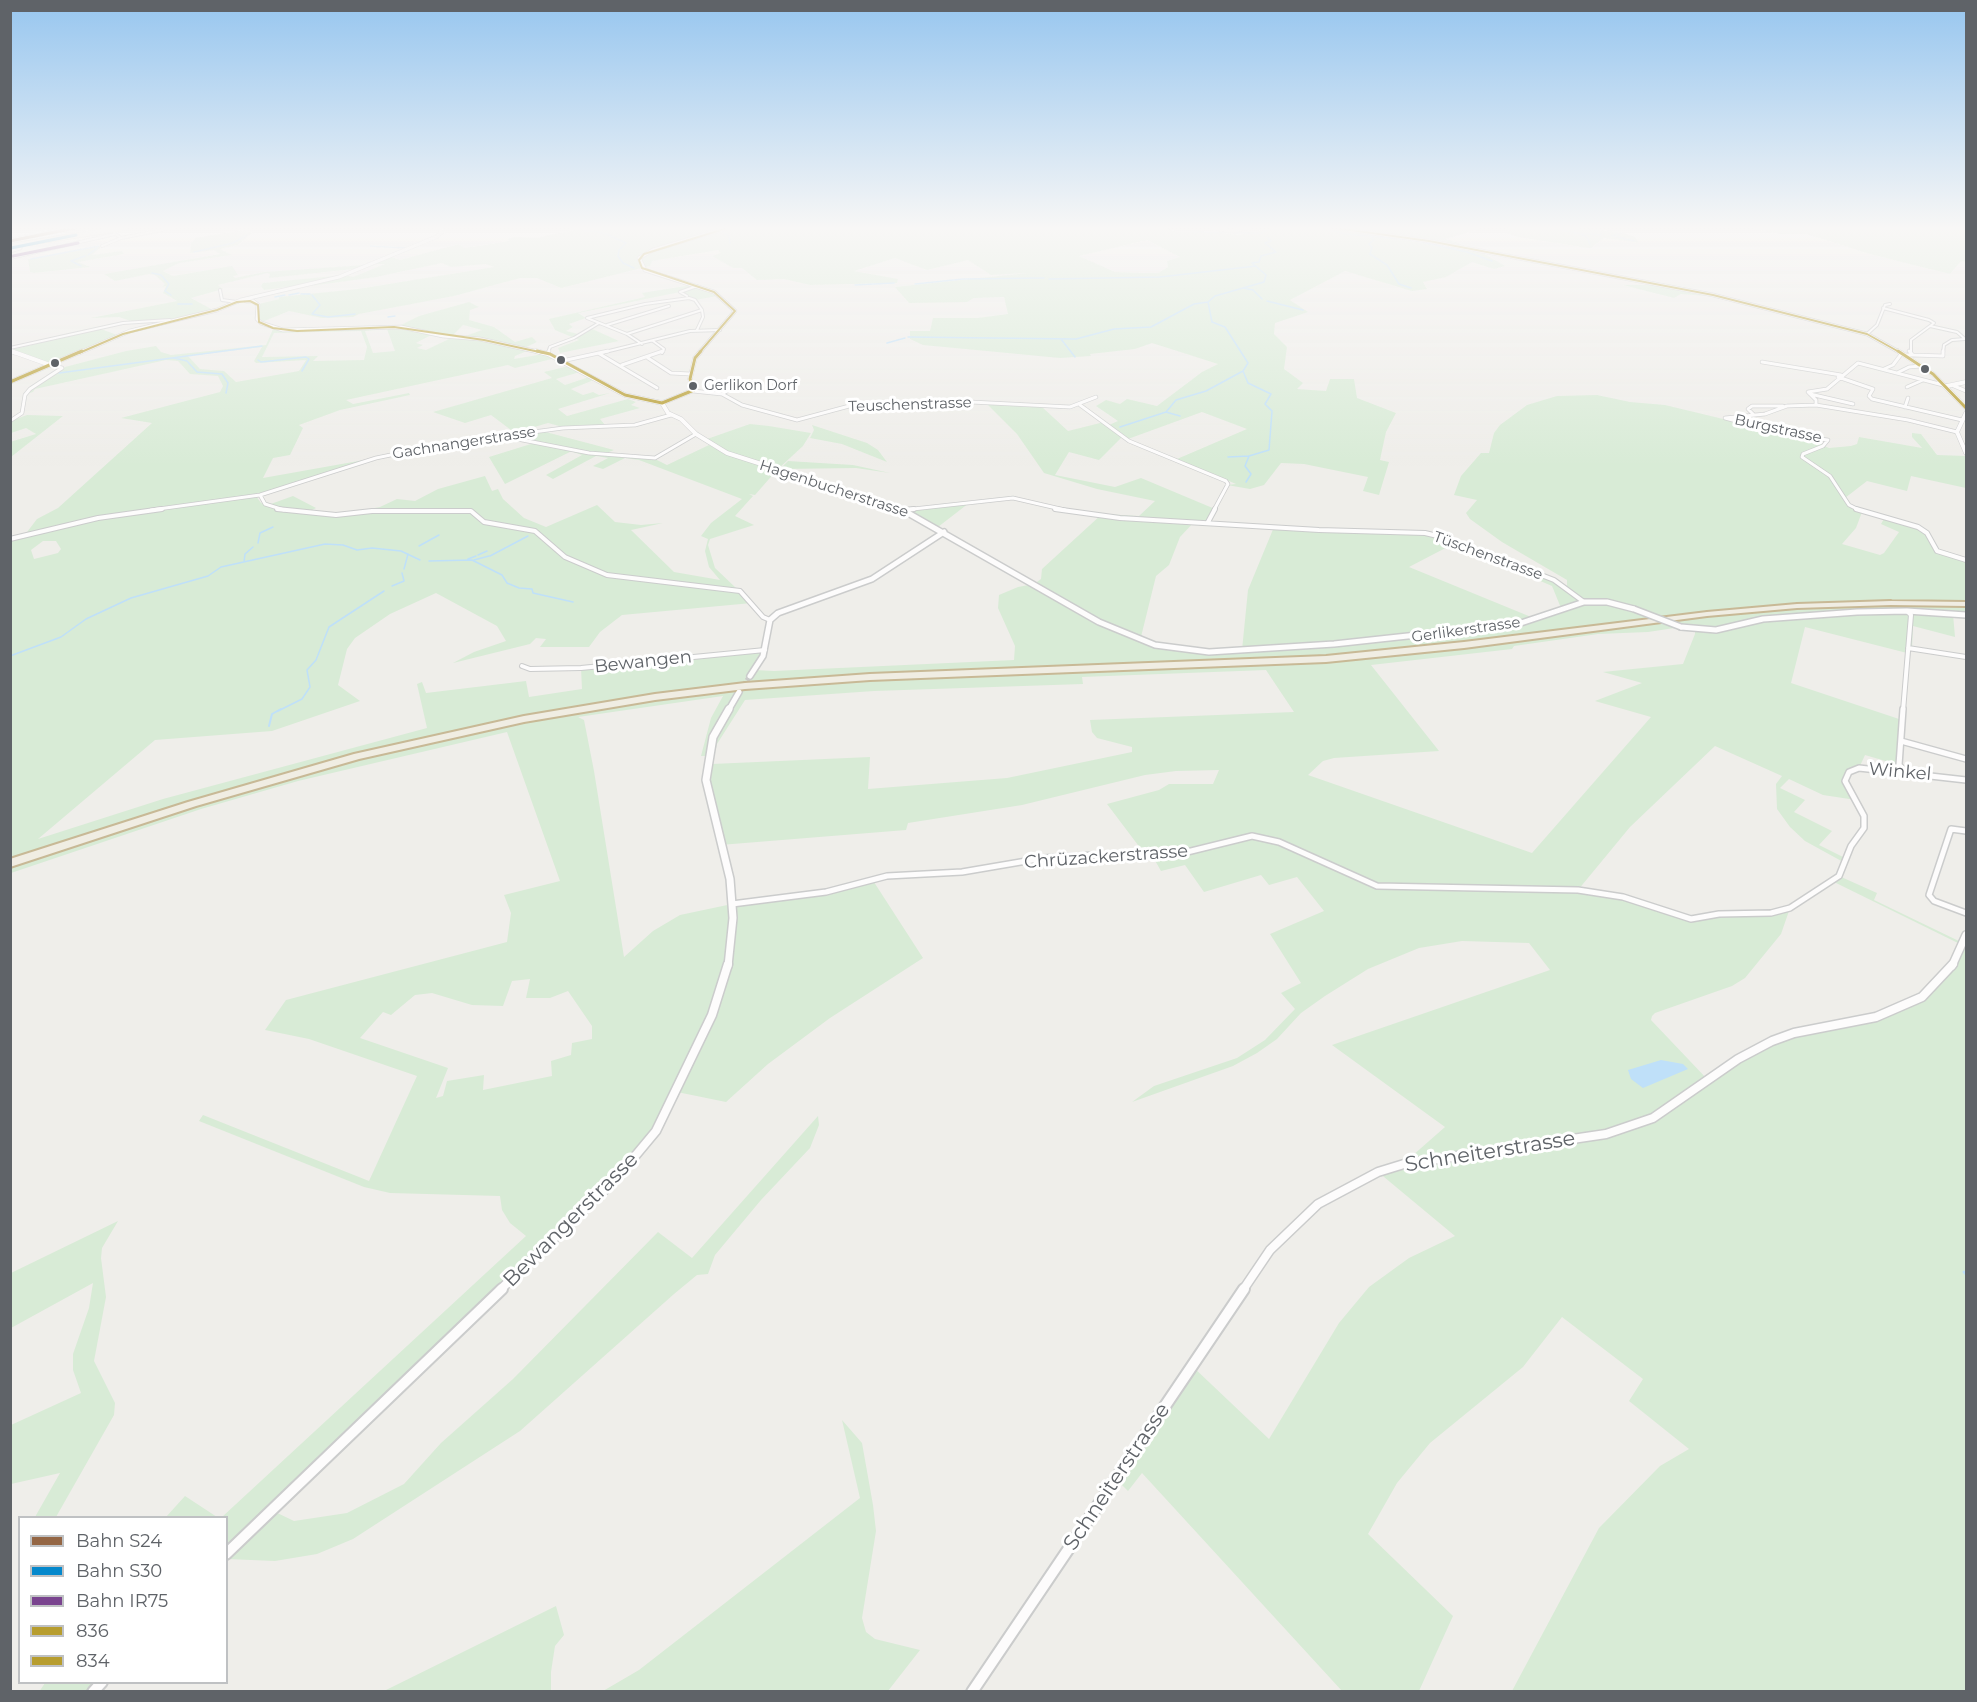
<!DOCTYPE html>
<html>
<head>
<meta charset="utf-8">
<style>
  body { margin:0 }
  #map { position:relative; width:1977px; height:1702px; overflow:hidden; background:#efeeea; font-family:Montserrat,sans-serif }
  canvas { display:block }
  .frame { position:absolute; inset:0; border:12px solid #5f6368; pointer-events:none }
  .legend { position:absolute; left:18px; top:1516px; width:210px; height:168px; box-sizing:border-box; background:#fff; border:2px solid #bfc1c3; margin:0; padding:8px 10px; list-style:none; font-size:18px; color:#5f6368 }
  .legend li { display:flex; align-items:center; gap:12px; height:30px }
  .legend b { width:30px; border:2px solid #bfc1c3 }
</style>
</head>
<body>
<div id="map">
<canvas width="1977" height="1702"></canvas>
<div class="frame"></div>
<ul class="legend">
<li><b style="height:8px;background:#946644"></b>Bahn S24</li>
<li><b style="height:8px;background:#0588cc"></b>Bahn S30</li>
<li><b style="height:8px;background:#7a448f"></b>Bahn IR75</li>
<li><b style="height:8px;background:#b79d2f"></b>836</li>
<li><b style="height:8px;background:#b79d2f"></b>834</li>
</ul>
</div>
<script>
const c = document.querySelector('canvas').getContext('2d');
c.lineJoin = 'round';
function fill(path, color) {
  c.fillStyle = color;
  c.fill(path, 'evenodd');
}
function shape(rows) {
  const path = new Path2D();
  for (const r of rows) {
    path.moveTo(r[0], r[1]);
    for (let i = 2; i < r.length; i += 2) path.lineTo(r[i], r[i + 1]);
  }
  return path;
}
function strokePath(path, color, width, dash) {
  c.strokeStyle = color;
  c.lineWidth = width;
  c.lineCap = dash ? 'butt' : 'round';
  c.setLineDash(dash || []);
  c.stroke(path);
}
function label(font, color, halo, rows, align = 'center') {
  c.font = font + ' Montserrat,sans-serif';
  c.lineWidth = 6;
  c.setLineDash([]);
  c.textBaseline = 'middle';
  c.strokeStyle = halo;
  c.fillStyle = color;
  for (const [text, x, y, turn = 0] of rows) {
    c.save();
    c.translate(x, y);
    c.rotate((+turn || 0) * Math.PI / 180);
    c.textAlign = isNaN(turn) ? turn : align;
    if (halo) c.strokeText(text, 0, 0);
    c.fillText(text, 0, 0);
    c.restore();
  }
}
const green = shape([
  [573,228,1166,228,1177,232,1212,232,1239,235,1273,228,1331,228,1483,253,1505,266,1494,269,1472,262,1446,277,1423,282,1427,289,1412,291,1345,271,1290,300,1308,312,1275,323,1274,334,1287,347,1284,369,1303,383,1297,389,1326,391,1330,379,1354,379,1357,398,1396,413,1386,432,1381,455,1380,460,1389,462,1379,495,1363,491,1368,477,1304,464,1281,463,1264,485,1250,489,1227,485,1236,484,1177,459,1247,429,1202,412,1128,439,1109,425,1118,421,1096,406,1106,400,1120,404,1127,399,1157,406,1202,372,1218,364,1152,343,1135,349,1090,354,1091,356,1060,358,923,345,910,339,910,331,930,331,933,318,978,318,1008,314,1004,297,974,298,967,302,909,303,895,287,1027,273,991,275,968,260,927,270,895,258,854,271,898,279,897,283,810,285,784,279,757,280,742,268,733,268,712,256,721,253,718,250,652,261,650,266,561,288,537,278,520,278,454,296,359,314,353,317,322,318,289,311,262,322,259,320,259,304,279,299,279,297,358,289,494,267,486,264,451,267,442,263,376,277,311,286,326,282,264,290,261,286,263,283,344,275,353,277,385,264,371,264,389,256,400,260,459,244,464,248,485,245,509,241,508,239,514,237,536,238,574,230],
  [1147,240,1180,257,1167,261,1168,267,1158,273,1145,273,1115,272,1079,256],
  [1340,228,1482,228,1446,239,1462,244,1461,246],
  [1505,228,1577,228,1618,232,1635,237,1639,243,1604,238,1591,248,1588,248,1518,237,1507,233,1509,231],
  [1749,228,1966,228,1966,262,1961,261,1950,274,1870,254,1807,234,1783,234],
  [244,230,252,233,238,245,220,249,232,255,179,263,163,271,173,276,232,266,238,275,233,276,235,278,264,272,365,265,354,269,269,278,270,274,267,273,218,285,223,289,191,298,213,310,170,320,131,321,119,317,91,318,177,301,163,293,166,286,162,287,165,284,155,275,149,274,115,281,104,274,220,254,214,250,190,253,191,243,196,238],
  [102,246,92,255,122,251,124,254,78,262,90,267,34,273,30,272,28,259],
  [691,285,717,296,696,300,680,292,578,313,586,318,569,324,573,327,566,331,578,334,590,328,619,341,560,353,558,348,579,340,555,330,549,319,645,297,642,293],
  [1623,285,1654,285,1705,296,1681,294,1674,298],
  [469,302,479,307,470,310,469,320,494,327,515,342,532,337,537,342,522,349,527,351,515,356,514,359,543,354,556,358,515,368,508,365,346,400,353,404,409,393,410,395,340,410,299,425,303,428,290,455,273,458,263,478,364,460,256,496,261,503,279,510,268,505,293,496,316,508,310,511,336,515,380,507,397,499,415,501,438,489,485,476,492,491,498,489,503,499,524,518,546,527,597,505,615,522,641,525,663,523,631,530,674,572,720,580,709,567,705,551,708,539,701,536,711,523,742,499,639,460,625,458,603,469,593,466,608,458,596,456,553,479,546,475,582,455,573,452,576,449,505,484,489,457,534,443,535,440,514,436,542,431,614,450,604,454,655,459,667,465,709,445,737,458,776,471,755,495,749,494,753,496,735,516,754,525,710,539,708,545,715,568,736,588,698,585,740,591,752,603,622,615,600,632,589,647,540,647,546,639,536,638,530,644,453,663,474,652,506,641,497,626,436,593,390,614,355,638,347,649,338,685,360,701,272,731,155,740,38,839,163,799,427,728,417,684,422,682,426,693,526,681,529,697,582,689,581,668,646,664,755,650,765,650,754,670,774,671,1014,660,1015,646,998,608,999,595,1018,587,1034,584,1041,579,1042,569,1102,514,1139,516,1155,501,1097,489,1044,473,1017,434,986,403,1041,406,1068,431,1104,422,1122,437,1099,460,1069,452,1055,475,1115,487,1141,478,1215,509,1208,522,1195,521,1180,537,1169,565,1156,576,1140,641,1171,649,1242,650,1248,590,1274,527,1425,533,1457,542,1409,567,1536,619,1561,608,1552,586,1487,558,1491,556,1567,587,1567,580,1502,542,1470,519,1466,513,1477,500,1454,495,1461,476,1481,453,1489,453,1494,433,1500,425,1527,405,1557,396,1597,395,1630,402,1665,405,1769,430,1813,438,1817,444,1826,444,1824,446,1829,448,1851,446,1857,444,1859,437,1922,448,1912,437,1912,433,1921,434,1937,455,1966,456,1966,488,1911,476,1907,491,1867,481,1845,498,1849,505,1862,512,1856,528,1842,544,1880,555,1884,553,1899,532,1881,524,1885,517,1923,529,1934,548,1966,560,1966,615,1953,614,1955,637,1913,626,1912,649,1907,653,1805,627,1791,683,1902,720,1899,765,1865,755,1859,768,1853,770,1845,781,1856,800,1823,795,1789,779,1780,788,1805,800,1794,812,1832,831,1819,845,1847,859,1845,863,1805,841,1790,827,1777,809,1776,784,1782,776,1715,746,1630,827,1578,890,1605,893,1691,919,1790,908,1781,934,1745,978,1732,986,1655,1013,1652,1016,1651,1020,1708,1080,1772,1041,1901,1008,1941,980,1962,945,1832,881,1839,876,1877,893,1874,900,1963,943,1966,936,1966,1691,1512,1691,1599,1528,1660,1466,1689,1449,1629,1401,1643,1379,1562,1317,1523,1367,1430,1443,1397,1483,1368,1534,1453,1616,1419,1691,1342,1691,1142,1473,1128,1491,1116,1479,1191,1365,1269,1439,1339,1323,1369,1287,1409,1258,1455,1236,1378,1172,1404,1163,1445,1127,1332,1045,1550,970,1529,943,1462,941,1419,948,1368,969,1325,996,1301,1013,1277,1039,1257,1053,1233,1066,1132,1102,1154,1086,1237,1058,1265,1040,1295,1009,1281,993,1301,983,1270,934,1324,911,1297,877,1269,885,1261,875,1204,892,1185,865,1161,871,1153,857,1147,857,1107,804,1159,790,1169,784,1213,784,1219,770,1176,771,1145,775,1022,805,908,823,906,830,720,845,709,800,707,756,701,756,711,718,723,696,578,717,584,720,594,771,624,957,653,931,680,915,732,904,826,892,872,879,923,958,830,1018,768,1064,726,1102,677,1092,638,1155,271,1510,294,1521,347,1513,404,1484,441,1443,513,1379,658,1232,692,1258,818,1116,819,1125,810,1148,761,1200,715,1255,708,1274,697,1275,674,1294,520,1431,353,1539,317,1554,275,1561,227,1559,226,1518,222,1517,526,1236,510,1223,502,1210,500,1196,390,1193,364,1187,199,1121,203,1115,369,1181,417,1076,309,1039,265,1030,286,1000,507,942,511,913,504,895,560,881,507,732,298,781,201,809,11,873,11,539,24,536,37,519,58,508,152,423,121,418,220,392,223,386,218,376,190,374,178,361,166,360,35,389,33,392,27,394,65,367,126,351,156,346,161,352,171,355,266,345,273,329,296,332,397,327,419,316],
  [463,325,482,330,460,338,451,338,426,350,417,348,423,345,416,343,435,333,452,336],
  [387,329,395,351,373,353,365,331],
  [361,331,367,347,364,360,313,361,318,356,262,357,274,333],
  [262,347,254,361,256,363,306,360,299,371,236,382,224,371,200,369,188,356],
  [43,541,56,541,61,549,58,553,34,559,31,550],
  [1681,627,1695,630,1695,634,1683,664,1603,672,1642,683,1595,701,1651,717,1532,853,1308,775,1323,761,1334,758,1439,751,1371,665,1512,649,1514,646,1598,634,1648,632],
  [1266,670,1294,712,1090,720,1092,732,1097,738,1132,747,1132,752,1007,778,868,789,870,757,712,764,717,744,745,700,874,691,1083,684,1082,677],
  [530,979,526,998,550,998,568,991,592,1026,592,1039,572,1043,571,1055,551,1061,552,1076,483,1090,484,1075,447,1081,443,1096,436,1098,448,1068,360,1038,383,1012,391,1015,415,995,432,993,472,1005,503,1006,512,981],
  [127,324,101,329,117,335,50,364,11,350,105,327],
  [569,366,580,372,556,379,565,385,589,377,594,380,571,389,583,395,593,392,599,395,610,393,558,409,567,416,628,399,636,402,631,405,640,408,600,419,606,426,563,427,548,423,531,428,539,431,515,433,491,415,465,423,433,412,552,378,544,372],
  [27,415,63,416,11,457,10,442,36,434,26,428,11,433,11,421],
  [750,424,769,426,811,433,803,446,778,469,728,452,707,439],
  [812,425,867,443,878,450,887,462,842,444,810,438,814,430],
  [788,461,853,465,890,473,856,468,780,469],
  [969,503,938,527,909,511,910,510],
  [118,1221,102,1248,101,1258,106,1297,94,1361,115,1403,114,1415,56,1517,35,1517,60,1473,11,1484,11,1425,81,1393,73,1370,73,1354,89,1308,93,1283,11,1328,11,1273],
  [842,1420,862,1443,873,1505,876,1531,862,1618,866,1632,875,1639,920,1650,888,1691,603,1691,639,1670,860,1498],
  [185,1496,217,1517,166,1517],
  [556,1606,564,1635,555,1646,551,1672,551,1691,384,1691],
  [45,1683,102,1683,93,1691,39,1692]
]);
const water = shape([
  [1661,1060,1683,1064,1688,1069,1643,1088,1631,1079,1628,1070]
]);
const streamFar2 = shape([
  [570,228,604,233,626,243,619,250,618,256,623,263,634,268],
  [1321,228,1346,234,1412,240,1467,252,1492,261],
  [1550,228,1578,233,1587,237,1590,244],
  [722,231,729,236,730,243],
  [1190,232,1262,233],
  [1263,232,1271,228],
  [1580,233,1601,235],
  [1612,236,1621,233],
  [1614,236,1634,241],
  [1371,237,1374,240,1369,244,1372,247,1370,254,1387,265,1399,284,1411,288],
  [370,246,407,248],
  [194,252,233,243,247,235],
  [88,255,97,248],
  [31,259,99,246],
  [81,266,71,261,85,256],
  [152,273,161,275,169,284,165,291,171,295],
  [1049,279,1160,277,1256,266],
  [915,284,963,279,1044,278],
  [855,285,894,283],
  [1243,288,1215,296,1208,302,1212,322,1225,327,1248,363,1243,371,1248,383,1271,394,1265,404,1272,411,1269,450,1249,456,1245,466,1251,474,1246,482],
  [301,294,310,294],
  [289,295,299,293],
  [312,295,320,305,312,314,328,317,355,314],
  [275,297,285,295],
  [1262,299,1253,290,1243,288,1264,282,1266,275,1252,263,1259,262,1261,256,1276,252,1265,243,1271,241,1267,237],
  [1267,301,1303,310],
  [178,304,192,304],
  [388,317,395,316],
  [908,337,1076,339,1114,329,1151,327,1194,304,1208,302],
  [1061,339,1075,357],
  [887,343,905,338],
  [174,358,187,361,197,372,222,374,228,383,226,393],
  [258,360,261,362,306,357,309,359,302,371],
  [59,373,262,346],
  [1166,412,1180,416],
  [1120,427,1166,412,1176,400,1206,391,1243,371],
  [1228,457,1249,456],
  [258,543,260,533,273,527],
  [419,546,439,535],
  [478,555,487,551],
  [490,556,528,536],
  [468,559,476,556],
  [474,560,489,556],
  [429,561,472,560,502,575,507,583,519,588,532,589,533,593,573,602],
  [244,562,245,554,253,547],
  [404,569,408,554],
  [392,586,404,581,402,573],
  [10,656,61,637,86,619,131,598,208,576,221,567,325,544,343,545,357,550,372,548,401,551,420,560],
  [278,711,302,699,310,687,307,670,316,660,329,627,384,591]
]);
const streamFar1 = shape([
  [269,726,272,714,281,709]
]);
const stream = shape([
  [1964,1272,1966,1274]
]);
const tertiaryTunnel = shape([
  [739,692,750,676]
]);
const minorFar3 = shape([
  [114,233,121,238,172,228],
  [102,246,121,238],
  [10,258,115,234],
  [220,290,222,300,237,302],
  [687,296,680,292,697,286],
  [689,298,695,300,702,310,627,334,587,318,645,304,689,298],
  [1883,308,1929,320,1934,323,1930,326],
  [607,325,669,306],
  [697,330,703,317,702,310],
  [627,334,642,344],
  [1867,334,1877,325,1885,305,1890,304],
  [653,341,664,349,662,353],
  [10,348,123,323,170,320],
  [548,353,550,347,574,338,599,323],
  [601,353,690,331,720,330],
  [1911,353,1911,340,1930,326,1957,332,1965,339,1952,340,1944,345,1943,353]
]);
const minorFar2 = shape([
  [1909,351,1913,355],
  [598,353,657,388],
  [548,354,549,351],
  [1905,355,1913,355],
  [1913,355,1943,356,1943,351],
  [648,358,671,373,690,374],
  [562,361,608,351],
  [1762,362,1841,375],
  [622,365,663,351],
  [1884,369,1893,365,1902,353],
  [1897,373,1909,367,1921,366],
  [1838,377,1873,389,1869,396,1872,399,1962,420],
  [1954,386,1966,391],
  [1907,387,1923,380],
  [693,391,722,394,742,405,797,420,853,405,951,401,1070,407,1096,397],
  [722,394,735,386,751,387],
  [1810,394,1853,404],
  [1080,405,1129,441,1226,481,1228,484,1214,510],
  [1816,405,1816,400,1808,392,1827,389,1858,363,1947,386],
  [1905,407,1908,398],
  [1753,414,1748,409,1752,406,1783,406],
  [10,421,22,413,25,395,30,389,62,368,50,365],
  [512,438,589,453,655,458,696,434],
  [260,495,265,504,284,510],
  [151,510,260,495,376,458,444,444,563,428,635,425,671,415],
  [904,510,1013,498,1065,510],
  [1859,510,1849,505,1830,476,1802,457,1803,454,1823,446,1828,440,1788,435,1725,418,1765,414,1787,406,1816,405,1908,420,1957,432]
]);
const minorFar1 = shape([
  [277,509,336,515,372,511,471,511,484,522,535,531,565,557,607,575,740,591,763,617,770,620],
  [1055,509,1120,518,1319,530,1425,533,1446,538,1554,580,1584,602],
  [1856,509,1918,527,1927,533,1937,551,1966,560],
  [904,510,914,509],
  [1208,522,1215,509],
  [10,539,98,518,162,509],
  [1908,648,1966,657],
  [522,666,530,669,581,668,765,650],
  [1903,711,1911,615,1907,611]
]);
const minor = shape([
  [1903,709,1899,765,1905,772],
  [1901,741,1966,759],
  [1966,831,1951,829,1929,895,1934,901,1966,913],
  [732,904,826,892,887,876,962,872,1044,858,1094,855,1136,858,1179,854,1252,836,1279,842,1377,886,1578,890,1623,897,1691,919,1719,914,1771,913,1790,908,1839,876,1851,846,1864,828,1864,816,1845,781,1849,772,1859,768,1966,780]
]);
const tertiaryFar5 = shape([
  [1212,228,1232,231,1248,228],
  [1336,228,1429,241,1713,295,1867,334,1901,353],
  [10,251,20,248,21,245],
  [246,301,253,301,258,305,257,319,261,323,283,330,401,327,443,336,480,339,543,353],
  [10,351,15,353],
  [79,353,130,331,217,310,241,300,339,277,436,237,442,232,438,228],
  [699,353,735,311,714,292,645,270,639,258,653,250,727,228]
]);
const tertiaryFar4 = shape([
  [11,351,50,365],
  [536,351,548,354,625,395,662,403],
  [1898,351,1933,374,1966,408],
  [10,382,82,351],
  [1947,386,1966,382],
  [662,403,668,413,681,419,696,434,727,453,905,510],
  [662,403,694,390,690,379,695,358,701,351],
  [1966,413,1957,432,1966,453]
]);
const tertiaryFar3 = shape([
  [901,509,1099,622,1155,645,1209,652,1334,644,1518,624,1584,602,1607,602,1634,609],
  [1681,627,1716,630,1763,619,1857,612,1907,611,1966,615],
  [750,676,763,656,770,620,778,613,872,579,944,532],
  [728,711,739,692]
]);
const tertiaryFar2 = shape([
  [728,966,733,918,730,879,706,780,713,737,729,709],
  [1952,966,1966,935]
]);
const tertiaryFar1 = shape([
  [500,1290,616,1179,656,1131,712,1015,728,964],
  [1243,1290,1270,1250,1318,1204,1378,1172,1404,1164,1606,1134,1653,1118,1738,1059,1772,1041,1794,1033,1876,1017,1922,997,1953,964]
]);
const tertiary = shape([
  [226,1554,502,1289],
  [93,1692,102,1682],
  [972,1692,1244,1289]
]);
const primary = shape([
  [10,246,124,228]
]);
const motorway = shape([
  [1891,601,1966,602,1966,606,1891,605,1797,608,1707,616,1464,648,1326,662,870,680,745,689,655,700,524,722,359,759,196,806,10,867,10,859,188,802,354,754,524,716,655,694,745,683,870,674,1326,656,1464,642,1707,612,1797,604,1891,601]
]);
const rail = shape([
  [10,239,64,228]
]);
const tertiaryBridge = shape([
  [1634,609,1681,627]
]);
const bus1Far1 = shape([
  [642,268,714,292,735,311,699,353],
  [642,268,639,260,644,254,727,228],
  [79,353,123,334,217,310,237,302,250,301,258,305,259,322,273,328,297,331,394,327,484,340,544,353]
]);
const bus1 = shape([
  [537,351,550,354,625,395,662,403],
  [10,382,82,351],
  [662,403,694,390,690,379,695,358,701,351]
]);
const bus2Far1 = shape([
  [1336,228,1429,241,1713,295,1867,334,1901,353]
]);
const bus2 = shape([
  [1898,351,1933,374,1966,408]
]);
const rail1 = shape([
  [10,241,75,228]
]);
const rail2 = shape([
  [11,248,76,235]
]);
const rail3 = shape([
  [13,256,78,243]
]);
const markers = [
  [561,360,5,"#5f6368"],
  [55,363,5,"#5f6368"],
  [1925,369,5,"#5f6368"],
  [693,386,5,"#5f6368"]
];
const farBusnames = [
  ["Gerlikon Dorf",704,386]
];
const farStreetnames = [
  ["Teuschenstrasse",910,405,-2],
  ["Burgstrasse",1778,429,12],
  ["Gachnangerstrasse",464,443,-9],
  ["Hagenbucherstrasse",834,489,18],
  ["Tüschenstrasse",1488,556,20],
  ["Gerlikerstrasse",1466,630,-8]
];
const streetNames = [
  ["Bewangen",643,662,-6],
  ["Winkel",1900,772,5],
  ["Chrüzackerstrasse",1106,857,-4]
];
const nearStreetnames = [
  ["Schneiterstrasse",1490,1152,-9],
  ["Bewangerstrasse",571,1220,-45],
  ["Schneiterstrasse",1117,1477,-56]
];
fill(green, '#d8ebd6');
fill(water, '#bfe0f9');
strokePath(streamFar2, '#bfe0f9', 1.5);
strokePath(streamFar1, '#bfe0f9', 2);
strokePath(stream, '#bfe0f9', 3);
strokePath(tertiaryTunnel, '#cbcbca', 5, [5, 2]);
strokePath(minorFar3, '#cbcccc', 4);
strokePath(minorFar2, '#cbcccc', 4.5);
strokePath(minorFar1, '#cbcccc', 6);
strokePath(minor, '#cbcccc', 8);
strokePath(tertiaryFar5, '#cbcccc', 4.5);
strokePath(tertiaryFar4, '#cbcccc', 5);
strokePath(tertiaryFar3, '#cbcccc', 8);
strokePath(tertiaryFar2, '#cbcccc', 10);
strokePath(tertiaryFar1, '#cbcccc', 11);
strokePath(tertiary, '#cbcccc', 14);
strokePath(primary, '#d7ceb8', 6);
strokePath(motorway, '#c8b996', 4);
strokePath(minorFar3, '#fdfcfc', 2);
strokePath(minorFar2, '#fdfcfc', 3);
strokePath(minorFar1, '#fdfcfc', 4);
strokePath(minor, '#fdfcfc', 5);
strokePath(tertiaryFar5, '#fdfcfc', 3);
strokePath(tertiaryFar4, '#fdfcfc', 4);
strokePath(tertiaryFar3, '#fdfcfc', 5);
strokePath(tertiaryFar2, '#fdfcfc', 7);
strokePath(tertiaryFar1, '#fdfcfc', 8);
strokePath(tertiary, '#fdfcfc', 10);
strokePath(primary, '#f4f2e9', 4.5);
fill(motorway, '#f0ede3');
strokePath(rail, '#e4e4e4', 2);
strokePath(rail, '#fff', 1.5, [3]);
strokePath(tertiaryBridge, '#cbcccc', 8, []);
strokePath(tertiaryBridge, '#fdfcfc', 5);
strokePath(bus1Far1, '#b79d2f', 2);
strokePath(bus1, '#b79d2f', 3);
strokePath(bus2Far1, '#b79d2f', 2);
strokePath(bus2, '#b79d2f', 3);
strokePath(rail1, '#946644', 3);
strokePath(rail2, '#0588cc', 3);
strokePath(rail3, '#7a448f', 3);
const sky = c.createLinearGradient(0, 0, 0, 466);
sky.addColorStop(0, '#97c6ef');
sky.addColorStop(0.49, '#f8f7f6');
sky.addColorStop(1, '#f8f7f600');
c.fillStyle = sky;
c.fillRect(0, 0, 1977, 466);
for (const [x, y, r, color] of markers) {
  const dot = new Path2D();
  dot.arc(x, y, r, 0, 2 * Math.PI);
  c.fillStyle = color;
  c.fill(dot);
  strokePath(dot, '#fff', 2);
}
label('14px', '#5f6368', '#fff', farBusnames, 'left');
label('15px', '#5f6368', '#fff', farStreetnames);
label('18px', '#5f6368', '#fff', streetNames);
label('21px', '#5f6368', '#fff', nearStreetnames);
</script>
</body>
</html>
